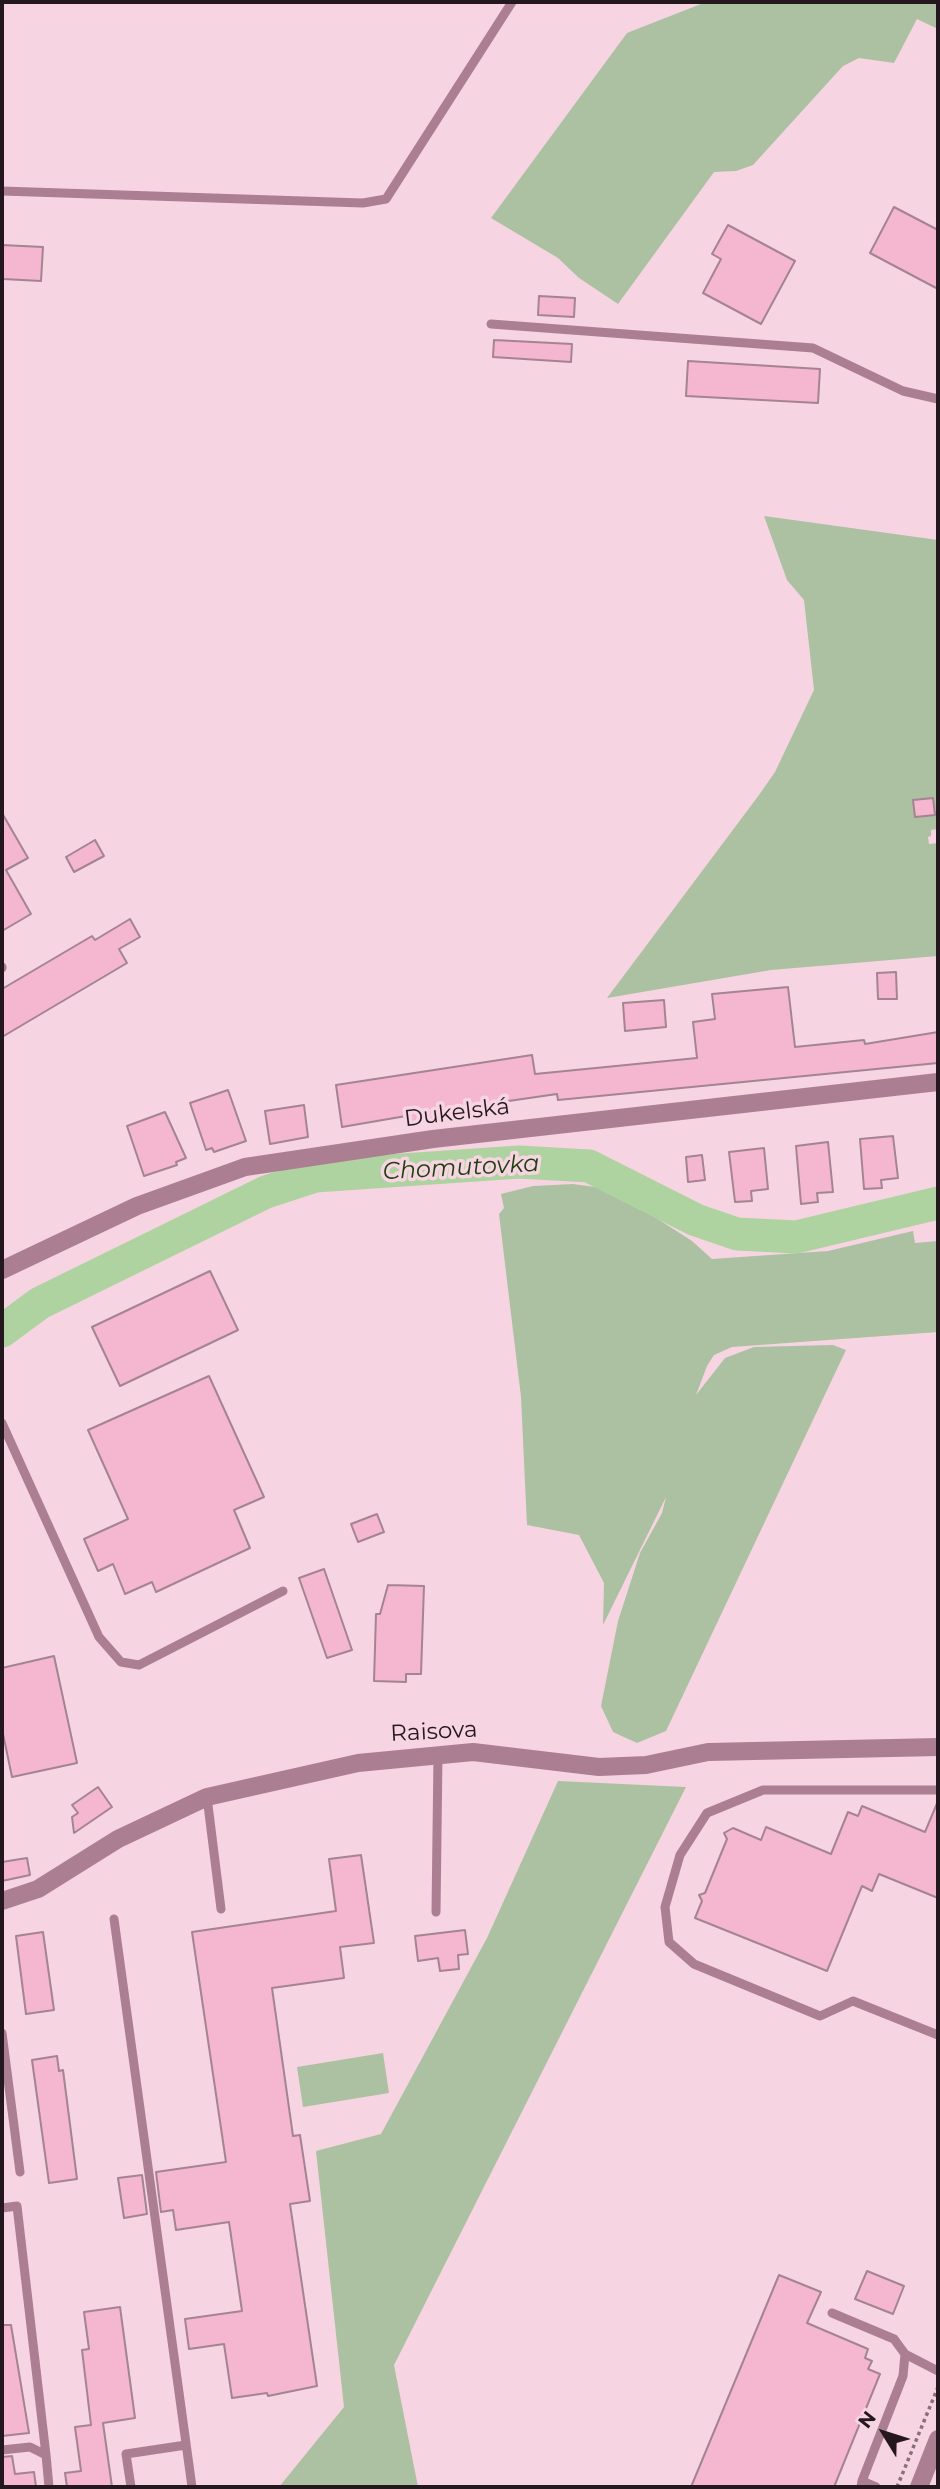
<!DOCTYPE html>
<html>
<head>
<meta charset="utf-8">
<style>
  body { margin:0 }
  #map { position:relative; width:940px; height:2489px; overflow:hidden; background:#f7d4e2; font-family:Montserrat,sans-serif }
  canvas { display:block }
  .frame { position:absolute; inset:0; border:4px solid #24171d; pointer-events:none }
  .north { position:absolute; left:849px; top:2398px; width:70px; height:70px; -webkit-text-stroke:5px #f7d4e2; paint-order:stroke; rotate:308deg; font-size:19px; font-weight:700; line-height:28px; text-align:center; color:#24171d }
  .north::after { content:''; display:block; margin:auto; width:24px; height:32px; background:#24171d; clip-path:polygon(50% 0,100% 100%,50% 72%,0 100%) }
</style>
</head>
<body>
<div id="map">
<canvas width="940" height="2489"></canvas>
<div class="frame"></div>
<div class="north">N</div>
</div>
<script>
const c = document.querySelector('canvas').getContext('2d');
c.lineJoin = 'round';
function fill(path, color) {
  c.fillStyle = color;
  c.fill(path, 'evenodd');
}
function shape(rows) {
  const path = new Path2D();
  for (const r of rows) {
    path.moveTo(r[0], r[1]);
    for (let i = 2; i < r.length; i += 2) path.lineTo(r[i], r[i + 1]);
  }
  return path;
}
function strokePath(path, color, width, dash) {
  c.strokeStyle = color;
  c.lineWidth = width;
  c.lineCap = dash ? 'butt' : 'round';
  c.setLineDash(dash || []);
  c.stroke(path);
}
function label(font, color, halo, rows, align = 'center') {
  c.font = font + ' Montserrat,sans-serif';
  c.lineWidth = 7;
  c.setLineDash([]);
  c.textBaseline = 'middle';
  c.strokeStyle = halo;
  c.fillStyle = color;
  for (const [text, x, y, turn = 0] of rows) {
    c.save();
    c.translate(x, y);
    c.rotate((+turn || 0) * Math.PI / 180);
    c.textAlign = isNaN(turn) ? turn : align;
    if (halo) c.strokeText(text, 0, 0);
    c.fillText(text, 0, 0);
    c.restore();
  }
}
const green = shape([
  [706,2,938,2,938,29,917,19,894,63,859,58,843,66,753,165,736,171,714,172,618,304,579,278,558,258,491,218,627,33],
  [764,516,938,540,938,829,931,830,931,836,928,837,929,844,938,843,938,956,771,970,607,998,759,795,775,772,814,690,804,600,787,580],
  [573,1184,602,1188,622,1196,692,1241,712,1259,828,1251,913,1231,915,1243,938,1241,938,1332,732,1347,714,1355,707,1366,696,1395,725,1358,754,1347,833,1345,846,1350,666,1731,637,1743,613,1732,601,1706,618,1621,640,1553,662,1513,666,1497,603,1625,604,1583,579,1535,527,1525,521,1397,499,1214,504,1208,501,1194,533,1186],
  [558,1781,686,1787,394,2365,418,2487,279,2487,344,2407,316,2151,381,2134,487,1938],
  [383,2053,389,2093,303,2107,297,2067]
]);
const river = shape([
  [2,1331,40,1303,266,1192,315,1176,519,1162,589,1166,696,1220,737,1234,796,1237,938,1203]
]);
const building = shape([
  [894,207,938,230,938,289,870,253,894,207],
  [728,225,795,261,761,324,703,293,721,259,712,254,728,225],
  [2,245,43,247,41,281,3,279,2,245],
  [539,296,575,298,574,317,538,315,539,296],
  [494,340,572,344,571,362,493,357,494,340],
  [688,361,820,369,818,403,686,396,688,361],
  [933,798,935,815,915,817,913,800,933,798],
  [2,813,28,858,6,870,31,914,2,931,2,813],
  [95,840,104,856,74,872,66,857,95,840],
  [130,919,140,937,119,949,127,963,2,1037,2,989,92,936,95,940,130,919],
  [896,972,897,999,878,999,877,973,896,972],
  [788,987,795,1047,864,1040,865,1044,938,1032,938,1063,558,1100,557,1094,474,1106,474,1112,407,1122,406,1116,342,1127,336,1085,532,1055,535,1074,697,1058,693,1022,715,1019,712,994,788,987],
  [664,1000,666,1027,625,1031,623,1003,664,1000],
  [228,1090,246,1141,214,1152,212,1148,206,1150,190,1103,228,1090],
  [304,1105,308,1137,270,1144,265,1111,304,1105],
  [165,1112,186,1158,176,1162,177,1165,144,1176,127,1126,165,1112],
  [893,1136,898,1178,881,1180,882,1188,864,1189,860,1139,893,1136],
  [828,1142,833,1192,817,1193,818,1202,801,1204,796,1146,828,1142],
  [764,1148,768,1189,751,1191,752,1201,735,1202,729,1152,764,1148],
  [702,1155,705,1180,688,1182,686,1157,702,1155],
  [210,1271,238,1330,120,1386,92,1327,210,1271],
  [209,1376,264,1497,234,1510,250,1548,156,1592,152,1582,125,1594,113,1564,98,1571,84,1539,128,1519,88,1430,209,1376],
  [377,1514,384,1532,358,1542,351,1524,377,1514],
  [324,1569,352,1650,327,1658,299,1578,324,1569],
  [388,1585,424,1586,421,1674,406,1674,406,1682,374,1681,376,1614,380,1614,388,1585],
  [54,1656,77,1763,12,1777,2,1729,2,1668,54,1656],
  [98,1787,112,1807,74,1833,72,1817,78,1813,72,1805,98,1787],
  [938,1801,938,1898,879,1874,872,1891,862,1886,827,1971,695,1918,702,1901,699,1895,705,1893,727,1839,724,1833,733,1828,761,1840,766,1827,831,1854,848,1812,858,1816,862,1806,925,1832,938,1801],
  [361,1855,374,1943,340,1947,344,1978,272,1988,293,2136,300,2135,310,2201,290,2204,317,2386,268,2396,267,2393,232,2398,224,2344,189,2349,185,2319,242,2311,229,2222,176,2230,173,2210,161,2212,156,2172,226,2162,192,1932,336,1911,329,1859,361,1855],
  [27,1858,30,1875,2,1881,2,1862,27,1858],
  [465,1930,468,1954,458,1955,459,1969,440,1971,438,1958,418,1961,415,1936,465,1930],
  [43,1932,54,2010,26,2014,16,1936,43,1932],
  [57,2056,59,2071,63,2070,77,2179,49,2183,32,2060,57,2056],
  [142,2175,147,2214,124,2218,118,2178,142,2175],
  [867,2271,904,2286,893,2314,855,2299,867,2271],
  [779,2275,821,2292,807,2323,868,2349,865,2358,872,2361,868,2369,880,2374,834,2487,691,2487,779,2275],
  [120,2307,135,2418,103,2423,112,2487,67,2487,65,2473,81,2471,75,2427,91,2425,82,2350,89,2349,84,2312,120,2307],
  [2,2325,11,2325,29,2433,2,2436,2,2325],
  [12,2456,15,2474,34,2472,36,2487,2,2487,2,2457,12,2456]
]);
const path = shape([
  [897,2487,938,2387]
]);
const service = shape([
  [2,191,363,203,386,199,512,2],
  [491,324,813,348,903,391,938,399],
  [2,968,2,967],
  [2,1423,99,1637,121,1662,139,1665,283,1591],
  [938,1790,763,1790,707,1813,680,1855,665,1907,669,1942,694,1964,820,2016,853,2001,938,2035],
  [207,1797,221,1909],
  [436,1912,438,1755],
  [114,1919,192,2487],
  [2,2033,20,2172],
  [2,2208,17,2206,46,2455],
  [832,2313,894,2339,905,2354,903,2376,862,2481],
  [905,2354,938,2371],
  [2,2450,30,2447,46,2455,49,2487],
  [131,2487,126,2454,186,2445],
  [861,2487,862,2481,876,2487]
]);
const minor = shape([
  [2,1901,38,1889,118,1839,207,1797,358,1763,473,1752,599,1767,646,1765,708,1752,938,1747],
  [919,2487,938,2439]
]);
const tertiary = shape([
  [2,1270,137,1206,245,1167,433,1139,938,1082]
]);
const streetNames = [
  ["Dukelská",457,1113,-7],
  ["Raisova",434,1732,-3]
];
const waterNames = [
  ["Chomutovka",461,1168,-3]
];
fill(green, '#abc1a2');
strokePath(river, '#aed3a0', 33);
fill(building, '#f5b6d0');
strokePath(building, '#a48491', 2);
strokePath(path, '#87707a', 3.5, [3.5, 3.5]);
strokePath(service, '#ac7e91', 9);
strokePath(minor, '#ac7e91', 18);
strokePath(tertiary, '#ac7e91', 18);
label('23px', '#24171d', '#f7d4e2', streetNames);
label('italic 24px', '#1d3f0b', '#f7d4e2', waterNames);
</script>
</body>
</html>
